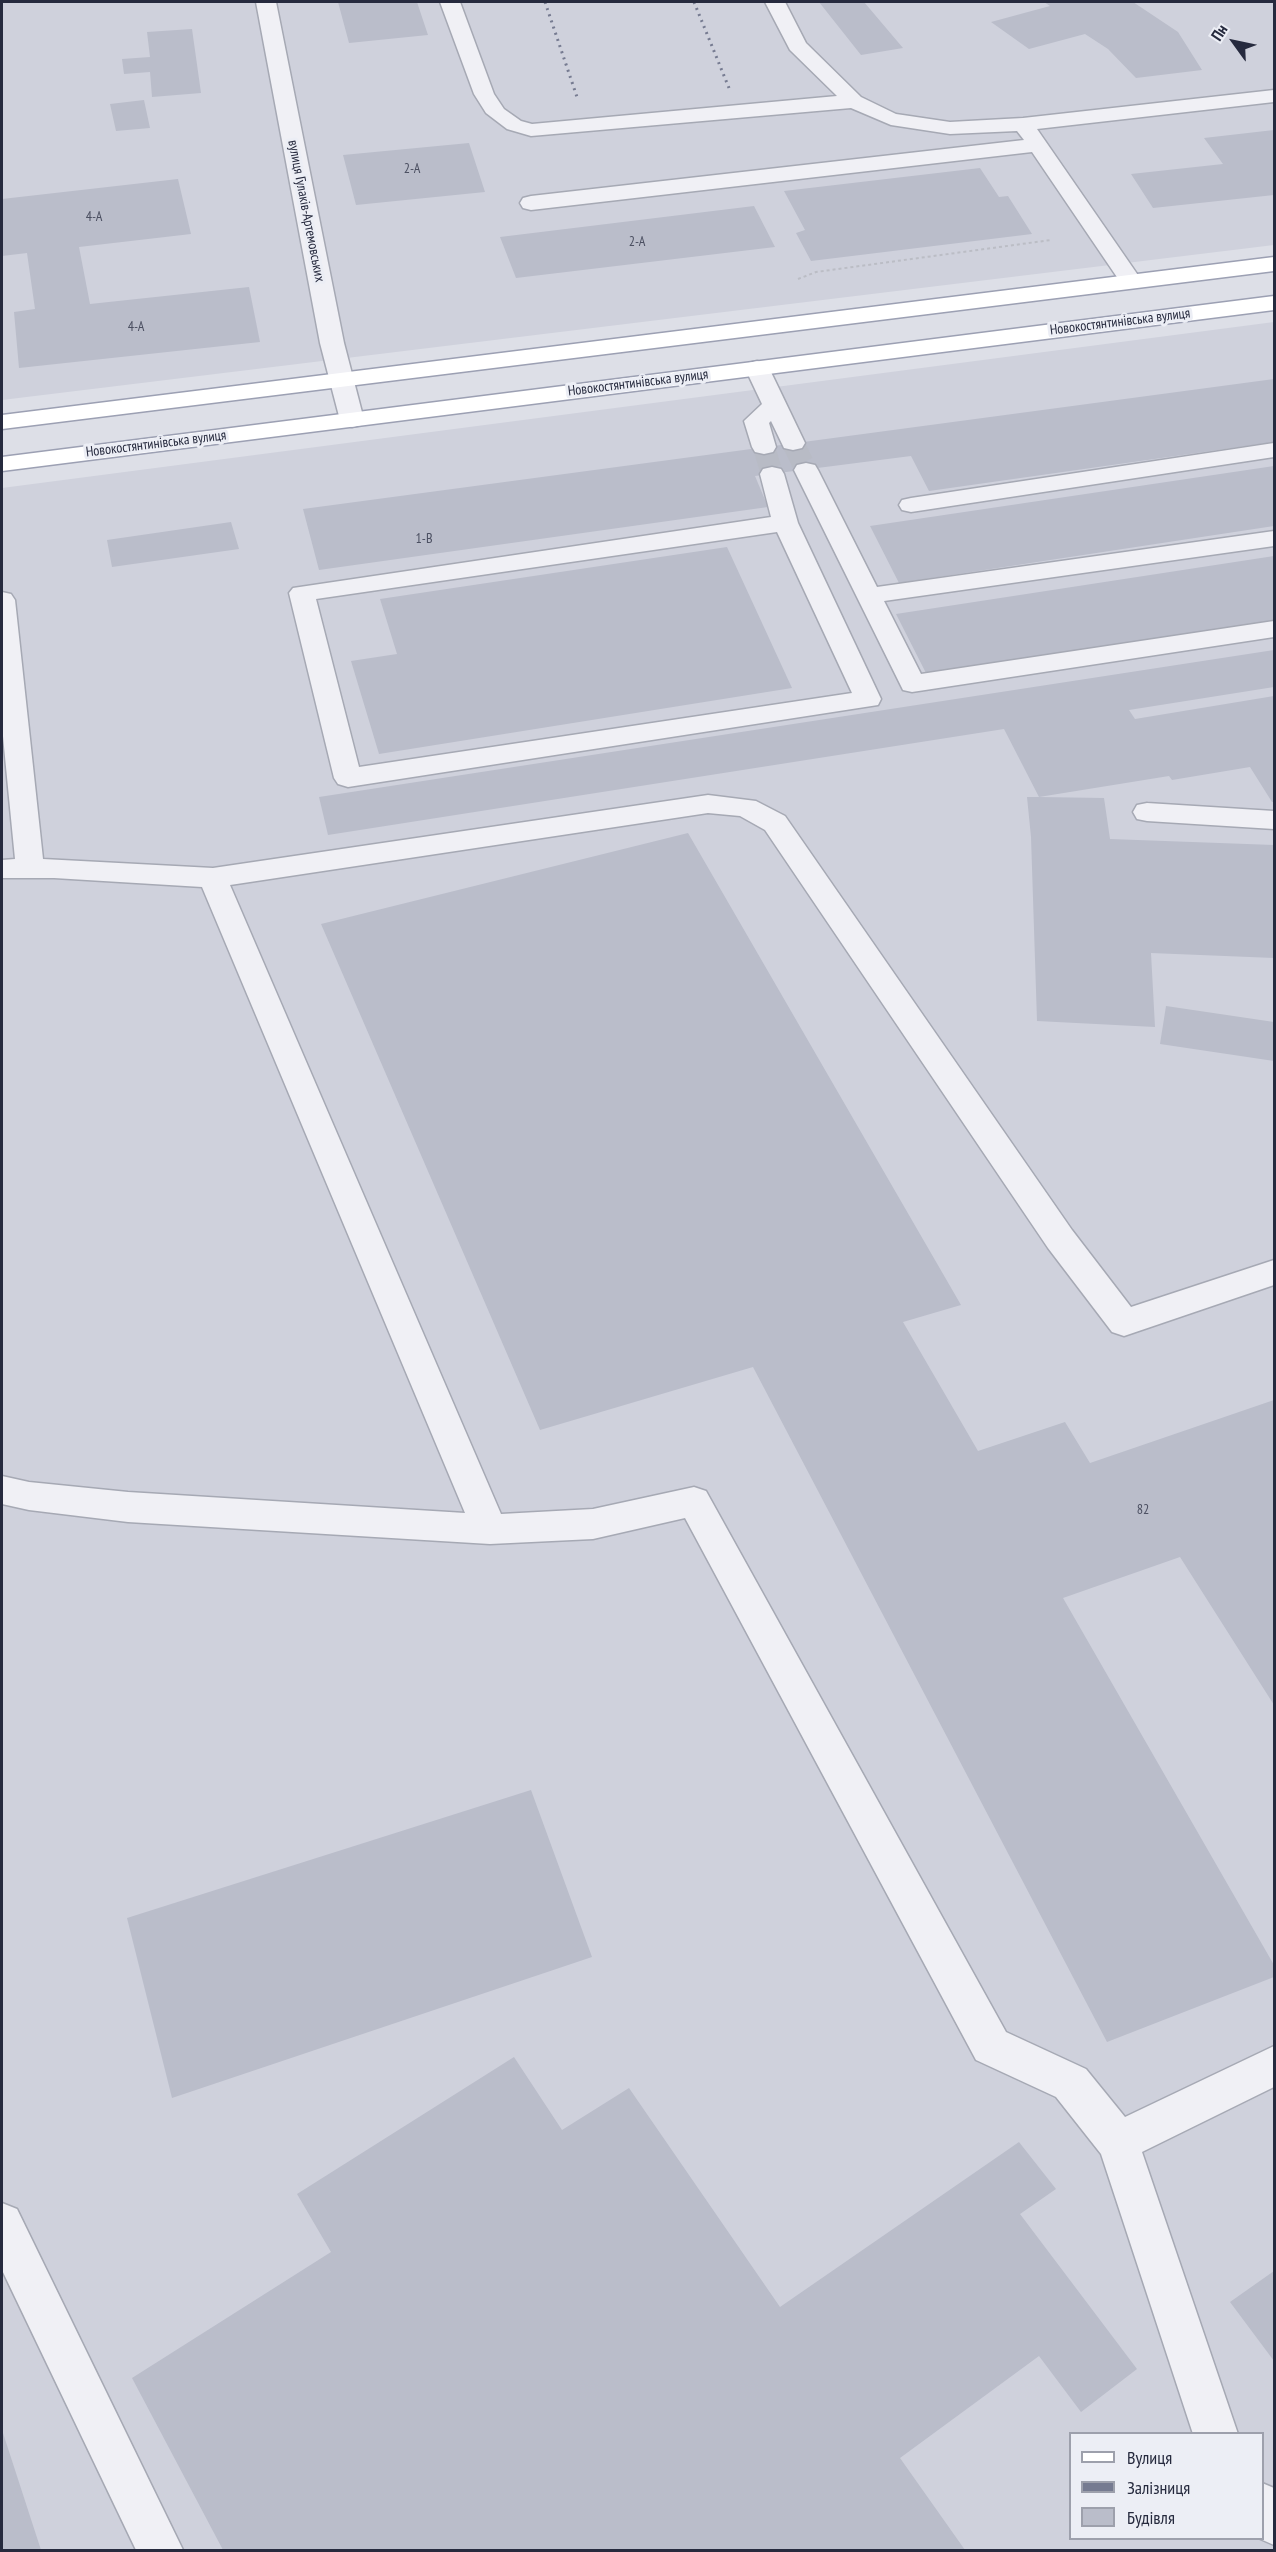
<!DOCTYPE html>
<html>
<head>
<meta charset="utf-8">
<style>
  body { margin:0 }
  #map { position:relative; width:1276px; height:2552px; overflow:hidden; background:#dddfe7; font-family:"PT Sans Narrow",sans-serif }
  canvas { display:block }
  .frame { position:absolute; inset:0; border:3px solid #262a3e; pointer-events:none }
  .legend { position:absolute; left:1069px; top:2432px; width:195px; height:108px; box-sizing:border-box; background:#eceef5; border:2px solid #9da0ac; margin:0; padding:8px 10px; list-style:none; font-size:18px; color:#262a3e }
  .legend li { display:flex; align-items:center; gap:12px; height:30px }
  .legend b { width:30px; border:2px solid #9da0ac }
  .north { position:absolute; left:1204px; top:12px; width:60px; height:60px; -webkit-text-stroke:4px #eceef5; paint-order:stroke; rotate:303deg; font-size:16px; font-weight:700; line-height:24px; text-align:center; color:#262a3e }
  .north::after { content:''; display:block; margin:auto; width:21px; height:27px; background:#262a3e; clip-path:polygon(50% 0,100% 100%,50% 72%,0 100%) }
</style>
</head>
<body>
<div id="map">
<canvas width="1276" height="2552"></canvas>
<div class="frame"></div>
<ul class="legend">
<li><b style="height:8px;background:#fff"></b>Вулиця</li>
<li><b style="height:8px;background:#767b91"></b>Залізниця</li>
<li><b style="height:16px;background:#babdca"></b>Будівля</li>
</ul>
<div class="north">Пн</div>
</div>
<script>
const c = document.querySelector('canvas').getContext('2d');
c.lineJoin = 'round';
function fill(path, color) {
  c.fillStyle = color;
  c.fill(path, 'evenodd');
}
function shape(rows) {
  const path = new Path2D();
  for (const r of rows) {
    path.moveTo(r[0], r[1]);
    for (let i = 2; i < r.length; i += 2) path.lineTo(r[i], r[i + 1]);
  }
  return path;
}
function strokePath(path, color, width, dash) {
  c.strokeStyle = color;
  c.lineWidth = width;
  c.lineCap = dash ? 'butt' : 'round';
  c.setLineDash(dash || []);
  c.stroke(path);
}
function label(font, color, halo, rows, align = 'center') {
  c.font = font + ' "PT Sans Narrow",sans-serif';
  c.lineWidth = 6;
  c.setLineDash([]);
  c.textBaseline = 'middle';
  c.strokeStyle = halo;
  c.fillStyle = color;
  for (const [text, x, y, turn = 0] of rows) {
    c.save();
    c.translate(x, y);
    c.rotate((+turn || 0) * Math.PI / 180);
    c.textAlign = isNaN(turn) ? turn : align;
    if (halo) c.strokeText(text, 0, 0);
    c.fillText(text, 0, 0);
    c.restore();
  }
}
const built = shape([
  [2,2,1274,2,1274,245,2,400],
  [1274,322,1274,2550,2,2550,2,488],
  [1070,2434,1262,2434,1262,2538,1070,2538]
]);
const building = shape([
  [338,2,417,2,428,35,349,43],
  [819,2,864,2,903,48,861,55],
  [1044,2,1133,2,1178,32,1202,70,1136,78,1108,49,1085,34,1029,49,991,22,1050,6],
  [192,29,201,93,152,97,150,72,124,74,122,59,150,57,147,32],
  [144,100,150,128,116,131,110,104],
  [1274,130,1274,195,1153,208,1131,174,1223,164,1204,138],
  [469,143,485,192,356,205,343,155],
  [980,168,999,197,1008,196,1032,234,811,261,796,233,805,230,784,191],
  [178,179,191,234,79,247,90,304,249,287,260,342,19,368,14,312,35,309,27,253,2,256,2,199],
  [754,206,775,247,516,278,500,237],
  [1274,379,1274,442,929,491,911,456,755,476,768,507,319,570,303,509],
  [1274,466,1274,526,899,583,870,526],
  [231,522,239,549,112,567,107,540],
  [727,547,792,688,379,754,351,661,397,654,380,599],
  [1274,556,1274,620,927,675,896,614],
  [1274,650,1274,687,1129,710,1135,719,1274,696,1274,802,1272,802,1250,767,1172,780,1169,776,1039,797,1104,798,1110,839,1274,845,1274,958,1151,953,1155,1027,1037,1021,1031,837,1027,797,1039,797,1004,729,328,835,319,797],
  [688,833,961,1305,903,1322,978,1451,1065,1422,1090,1463,1274,1400,1274,1705,1180,1557,1063,1598,1274,1965,1274,1977,1107,2042,753,1367,540,1430,321,924],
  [1166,1006,1274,1022,1274,1061,1160,1044],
  [531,1790,592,1957,172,2098,127,1918],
  [514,2057,562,2130,629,2088,780,2307,1019,2142,1056,2189,1020,2214,1137,2369,1081,2412,1039,2356,900,2458,965,2550,223,2550,132,2378,331,2252,297,2194],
  [1274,2271,1274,2361,1230,2302],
  [3,2433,41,2550,2,2550,2,2434]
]);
const minorTunnel = shape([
  [793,443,806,470],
  [764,447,772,474]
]);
const path = shape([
  [798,279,816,272,1051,240]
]);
const minor = shape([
  [256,2,276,2,344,343,364,420,361,425,352,427,343,425,340,420,320,343,256,2],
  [440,2,460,2,494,94,504,109,521,121,532,124,837,96,790,50,765,2,785,2,806,43,861,97,896,114,950,122,1023,118,1274,90,1274,102,1037,129,1142,281,1139,286,1131,288,1123,286,1032,152,531,210,523,208,520,203,523,198,531,196,1024,140,1017,131,950,134,891,125,851,108,531,136,507,129,486,113,474,94,440,2],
  [757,361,765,363,769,368,805,443,802,448,793,450,784,448,771,421,769,423,776,447,773,452,764,454,755,452,752,447,744,421,762,404,745,368,749,363,757,361],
  [1274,443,1274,457,911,512,902,510,899,505,902,500,911,498,1274,443],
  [806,463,815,465,818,470,877,587,1274,531,1274,546,884,601,921,674,1274,621,1274,637,912,692,903,690,794,470,797,465,806,463],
  [772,467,781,469,784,474,798,523,881,699,878,705,348,787,338,784,334,778,289,593,293,588,771,517,760,474,763,469,772,467],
  [777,532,852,693,359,767,316,599,777,532],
  [2,592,11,594,15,600,43,859,213,868,708,795,756,801,785,816,1072,1230,1131,1307,1274,1260,1274,1285,1124,1336,1112,1332,1048,1248,765,830,740,816,708,813,230,885,501,1514,593,1509,694,1487,706,1491,1006,2032,1086,2069,1125,2117,1274,2046,1274,2087,1142,2152,1238,2434,1193,2434,1101,2154,1056,2097,976,2060,685,1518,593,1539,490,1544,128,1522,29,1510,2,1504,2,1476,29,1482,128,1492,465,1513,202,887,54,878,2,878,2,860,15,859,2,726,2,592],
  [1147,803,1274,811,1274,829,1147,821,1137,819,1133,812,1137,805,1147,803],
  [2,2203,17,2209,183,2550,136,2550,2,2270,2,2203],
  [1262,2483,1274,2488,1274,2545,1258,2538,1262,2538,1262,2483]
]);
const major = shape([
  [1274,257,1274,271,2,429,2,415,1274,257],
  [1274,296,1274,310,2,471,2,457,1274,296]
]);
const rail = shape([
  [545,2,578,100],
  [694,2,729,88]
]);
const numberNames = [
  ["2-А",412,169],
  ["4-А",94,217],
  ["2-А",637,242],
  ["4-А",136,327],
  ["1-В",424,539],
  ["82",1143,1510]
];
const farStreetnames = [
  ["вулиця Гулаків-Артемовських",306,211,79],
  ["Новокостянтинівська вулиця",1120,322,-7],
  ["Новокостянтинівська вулиця",638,383,-7],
  ["Новокостянтинівська вулиця",156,444,-7]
];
fill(built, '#cfd1dc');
fill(building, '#babdca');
strokePath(minorTunnel, '#b8bbc5', 22, [22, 11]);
strokePath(minor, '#a6a9b4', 3);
strokePath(major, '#9ca0b3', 3);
strokePath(path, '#bbbdc5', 2, [3, 3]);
fill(minor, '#f0f0f5');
fill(major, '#fff');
strokePath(rail, '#767b91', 3, [2, 4.5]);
label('14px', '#4b4f61', null, numberNames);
label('14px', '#262a3e', '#eceef5', farStreetnames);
</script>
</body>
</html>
